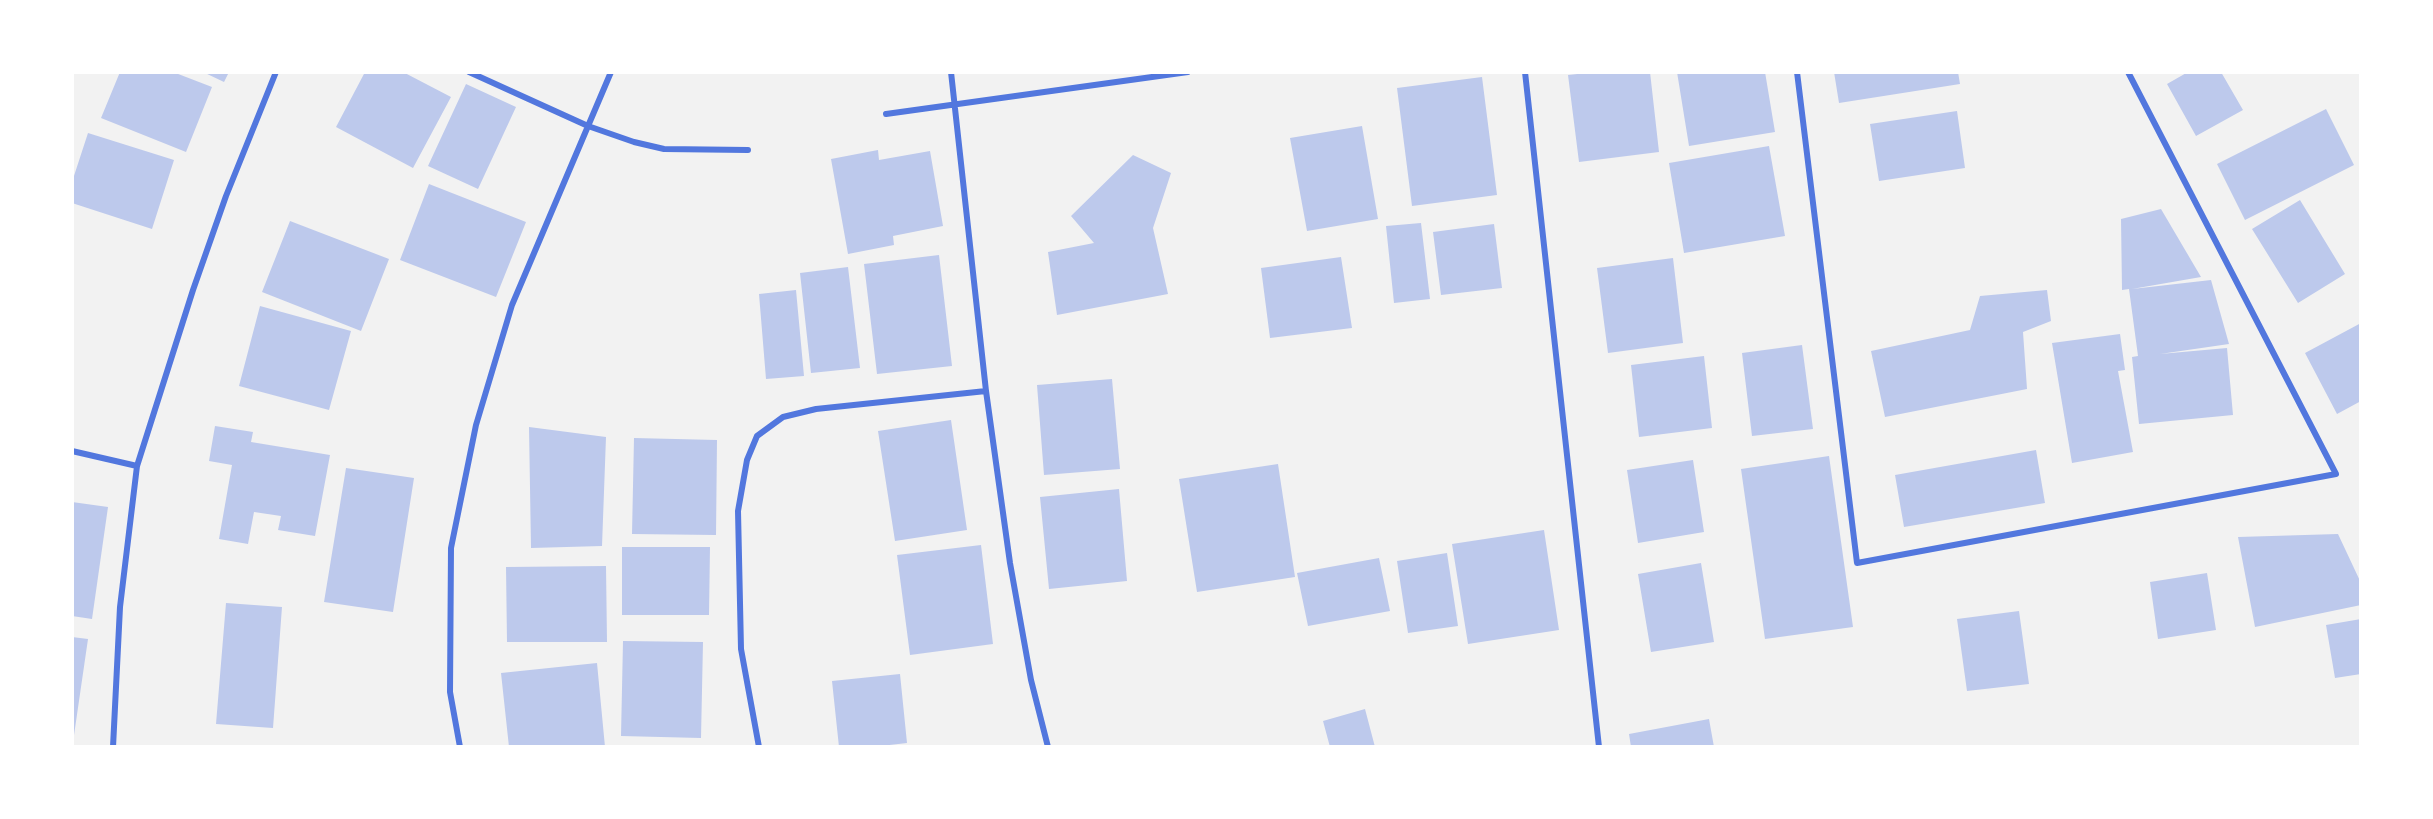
<!DOCTYPE html>
<html>
<head>
<meta charset="utf-8">
<style>
  body { margin:0 }
  #map { position:relative; width:2433px; height:819px; overflow:hidden; background:#f2f2f2; font-family:"Public Sans",sans-serif }
  canvas { display:block }
  .frame { position:absolute; inset:0; border:74px solid #fff; pointer-events:none }
</style>
</head>
<body>
<div id="map">
<canvas width="2433" height="819"></canvas>
<div class="frame"></div>
</div>
<script>
const c = document.querySelector('canvas').getContext('2d');
c.lineJoin = 'round';
function fill(path, color) {
  c.fillStyle = color;
  c.fill(path, 'evenodd');
}
function shape(rows) {
  const path = new Path2D();
  for (const r of rows) {
    path.moveTo(r[0], r[1]);
    for (let i = 2; i < r.length; i += 2) path.lineTo(r[i], r[i + 1]);
  }
  return path;
}
function strokePath(path, color, width, dash) {
  c.strokeStyle = color;
  c.lineWidth = width;
  c.lineCap = dash ? 'butt' : 'round';
  c.setLineDash(dash || []);
  c.stroke(path);
}
const building = shape([
  [120,72,173,72,212,87,186,152,101,118],
  [203,72,229,72,224,82],
  [365,72,403,72,451,97,413,168,336,127],
  [1596,72,1650,72,1659,152,1579,162,1568,75],
  [1677,72,1765,72,1775,132,1689,146],
  [1834,72,1958,72,1960,84,1839,103],
  [2188,72,2221,72,2243,110,2196,136,2167,84],
  [1482,77,1497,195,1412,206,1397,88],
  [466,84,516,107,478,189,428,166],
  [2326,109,2354,165,2245,220,2217,164],
  [1957,111,1965,168,1879,181,1870,124],
  [1362,126,1378,219,1307,231,1290,138],
  [88,133,174,160,152,229,72,203,72,182],
  [1769,146,1785,236,1684,253,1669,163],
  [878,150,879,160,930,151,943,226,893,236,894,245,848,254,831,159],
  [1133,155,1171,173,1153,228,1168,294,1057,315,1048,252,1094,243,1071,216],
  [429,184,526,222,496,297,400,260],
  [2300,200,2345,274,2298,303,2252,229],
  [2161,209,2201,277,2132,289,2211,280,2229,344,2160,354,2227,348,2233,415,2139,424,2132,357,2138,356,2129,289,2122,290,2121,219],
  [290,221,389,259,361,331,262,292],
  [1421,223,1430,299,1394,303,1386,226],
  [1494,224,1502,288,1441,295,1433,232],
  [939,255,952,366,877,374,864,264],
  [1341,257,1352,328,1270,338,1261,268],
  [1673,258,1683,343,1608,353,1597,268],
  [848,267,860,368,811,373,800,273],
  [796,290,804,376,766,379,759,294],
  [2047,290,2051,321,2023,332,2027,389,1885,417,1871,351,1970,330,1980,296],
  [260,306,351,331,329,410,239,386],
  [2361,323,2361,401,2337,414,2305,353],
  [2120,334,2125,370,2118,371,2133,452,2072,463,2052,343],
  [1802,345,1813,429,1752,436,1742,353],
  [1704,356,1712,428,1639,437,1631,365],
  [1112,379,1120,469,1044,475,1037,385],
  [951,420,967,530,895,541,878,431],
  [215,426,253,432,251,442,330,455,315,536,278,530,281,516,254,512,248,544,219,539,232,465,209,461],
  [529,427,606,437,602,546,531,548],
  [634,438,717,440,716,535,632,534],
  [2036,450,2045,503,1904,527,1895,475],
  [1829,456,1853,627,1765,639,1741,469],
  [1693,460,1704,532,1638,543,1627,470],
  [1278,464,1295,577,1197,592,1179,479],
  [346,468,414,478,393,612,324,602],
  [1119,489,1127,581,1049,589,1040,497],
  [72,502,108,507,92,619,72,616],
  [1544,530,1559,630,1468,644,1452,544],
  [2338,534,2361,583,2361,605,2255,627,2238,537],
  [981,545,993,644,910,655,897,555],
  [622,547,710,547,709,615,622,615],
  [1447,553,1458,626,1408,633,1397,561],
  [1379,558,1390,611,1308,626,1297,573],
  [1701,563,1714,642,1651,652,1638,574],
  [606,566,607,642,507,642,506,567],
  [2207,573,2216,630,2158,639,2150,582],
  [226,603,282,607,273,728,216,724],
  [2019,611,2029,684,1967,691,1957,619],
  [2361,619,2361,674,2335,678,2326,625],
  [72,637,88,639,73,742,72,742],
  [623,641,703,642,701,738,621,736],
  [597,663,605,747,509,747,501,673],
  [900,674,907,743,872,747,839,747,832,681],
  [1365,709,1375,747,1330,747,1323,721],
  [1709,719,1714,747,1631,747,1629,734]
]);
const minor = shape([
  [469,72,588,126,634,142,664,149,748,150],
  [951,72,986,391,1010,563,1031,680,1048,747],
  [1525,72,1599,747],
  [1797,72,1857,563,2336,474,2128,72],
  [886,114,1188,72],
  [72,451,137,466],
  [113,747,120,607,137,466,193,290,226,196,276,72],
  [460,747,450,692,451,548,476,425,512,305,611,72],
  [759,747,741,649,738,511,747,460,757,436,783,417,816,409,986,391]
]);
fill(building, '#bdc9ec');
strokePath(minor, '#5277de', 6);
</script>
</body>
</html>
